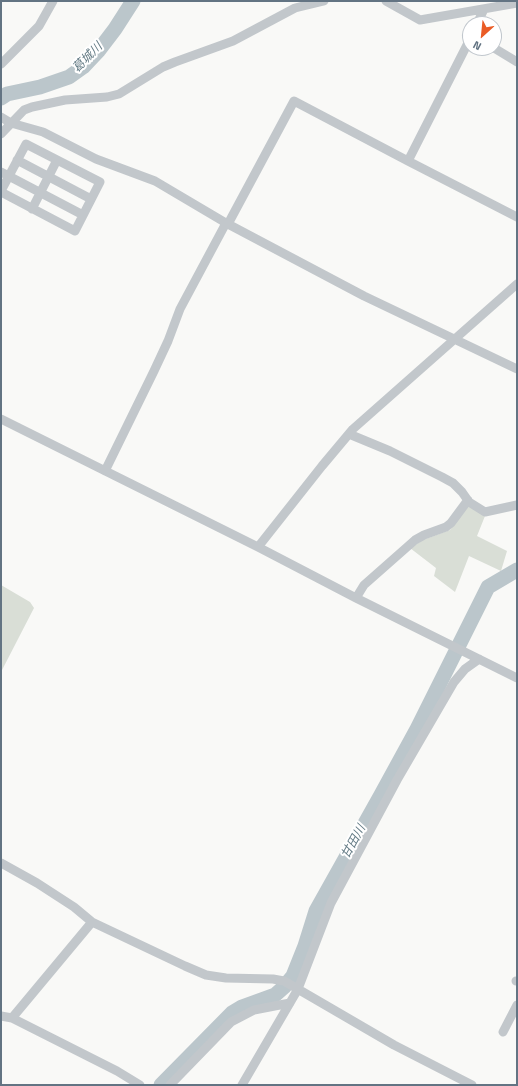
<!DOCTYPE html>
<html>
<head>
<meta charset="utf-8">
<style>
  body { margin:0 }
  #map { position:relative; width:518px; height:1086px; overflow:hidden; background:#f9f9f7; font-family:"Titillium Web",sans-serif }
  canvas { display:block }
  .frame { position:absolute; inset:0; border:2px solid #637483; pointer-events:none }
  .north { position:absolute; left:462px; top:16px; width:40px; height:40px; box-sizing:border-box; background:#fff; border:1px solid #c1c7cd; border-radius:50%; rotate:207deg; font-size:11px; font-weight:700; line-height:16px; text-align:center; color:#637483 }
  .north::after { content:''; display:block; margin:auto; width:14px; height:18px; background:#ea5c26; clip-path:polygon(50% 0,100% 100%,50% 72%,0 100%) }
</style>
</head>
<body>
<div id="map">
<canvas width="518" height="1086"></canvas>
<div class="frame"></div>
<div class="north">N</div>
</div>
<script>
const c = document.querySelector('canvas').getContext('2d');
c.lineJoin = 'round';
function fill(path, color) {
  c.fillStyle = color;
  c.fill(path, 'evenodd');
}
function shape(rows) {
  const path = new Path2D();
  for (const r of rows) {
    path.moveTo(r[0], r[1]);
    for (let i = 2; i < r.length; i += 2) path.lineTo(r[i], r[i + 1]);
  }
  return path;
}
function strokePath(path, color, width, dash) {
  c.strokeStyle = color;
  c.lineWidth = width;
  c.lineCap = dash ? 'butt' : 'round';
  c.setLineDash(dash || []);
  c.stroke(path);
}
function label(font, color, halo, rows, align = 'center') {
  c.font = font + ' "Titillium Web","Noto Sans JP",sans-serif';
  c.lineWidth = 4;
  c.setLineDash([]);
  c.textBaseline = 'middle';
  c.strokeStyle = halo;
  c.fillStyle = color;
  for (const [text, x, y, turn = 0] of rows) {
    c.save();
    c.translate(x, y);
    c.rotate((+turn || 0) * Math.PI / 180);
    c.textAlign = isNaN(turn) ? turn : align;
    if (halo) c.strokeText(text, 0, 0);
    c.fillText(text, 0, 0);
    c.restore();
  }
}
const green = shape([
  [468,506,485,516,477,536,507,551,501,571,469,556,455,592,434,576,436,568,410,548,423,540,450,530],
  [1,585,30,602,34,608,1,672]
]);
const river = shape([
  [1,98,7,94,40,87,69,77,83,67,99,50,115,29,133,1],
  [161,1085,232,1013,242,1007,275,995,284,987,293,976,305,946,316,911,381,795,417,729,488,587,517,570]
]);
const minor = shape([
  [386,1,420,20,517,3],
  [477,24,484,9],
  [494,48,517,62],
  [1,64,39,26,53,1],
  [1,117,11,123,43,132,96,159,155,181,226,223,364,296,517,369],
  [1,134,24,110,32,107,65,100,107,97,119,94,163,67,175,62,233,41,295,8,324,1],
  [17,160,91,199],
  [408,161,470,39],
  [1,172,83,215],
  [1,191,26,144,100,182,75,231,1,192],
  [32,209,57,160],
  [228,224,294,101,408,161,517,217],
  [1,419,258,547,356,598,517,678],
  [349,434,390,451,442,477,453,483,462,492,469,502,485,512,517,505],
  [105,471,154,371,168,341,180,309,226,223],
  [258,547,322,466,353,429,517,284],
  [356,598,364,585,415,540,424,535,446,527,451,523,468,500],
  [1,863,37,883,74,907,92,922,185,966,206,975,226,978,273,979,284,981,394,1045,472,1085],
  [516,981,517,981],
  [1,1016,12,1018,117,1071,140,1085],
  [12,1018,92,922],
  [503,1032,517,1005],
  [170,1085,231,1022,254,1010,290,1003],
  [242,1085,298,989,331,903,397,780,454,682,465,669,479,659]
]);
const waterNames = [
  ["葛城川",88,58,-45],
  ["甘田川",354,842,-61]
];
fill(green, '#d9ded6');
strokePath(river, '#bbc6cb', 15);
strokePath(minor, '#c2c7cb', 9);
label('italic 12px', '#637a84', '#fff', waterNames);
</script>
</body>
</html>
